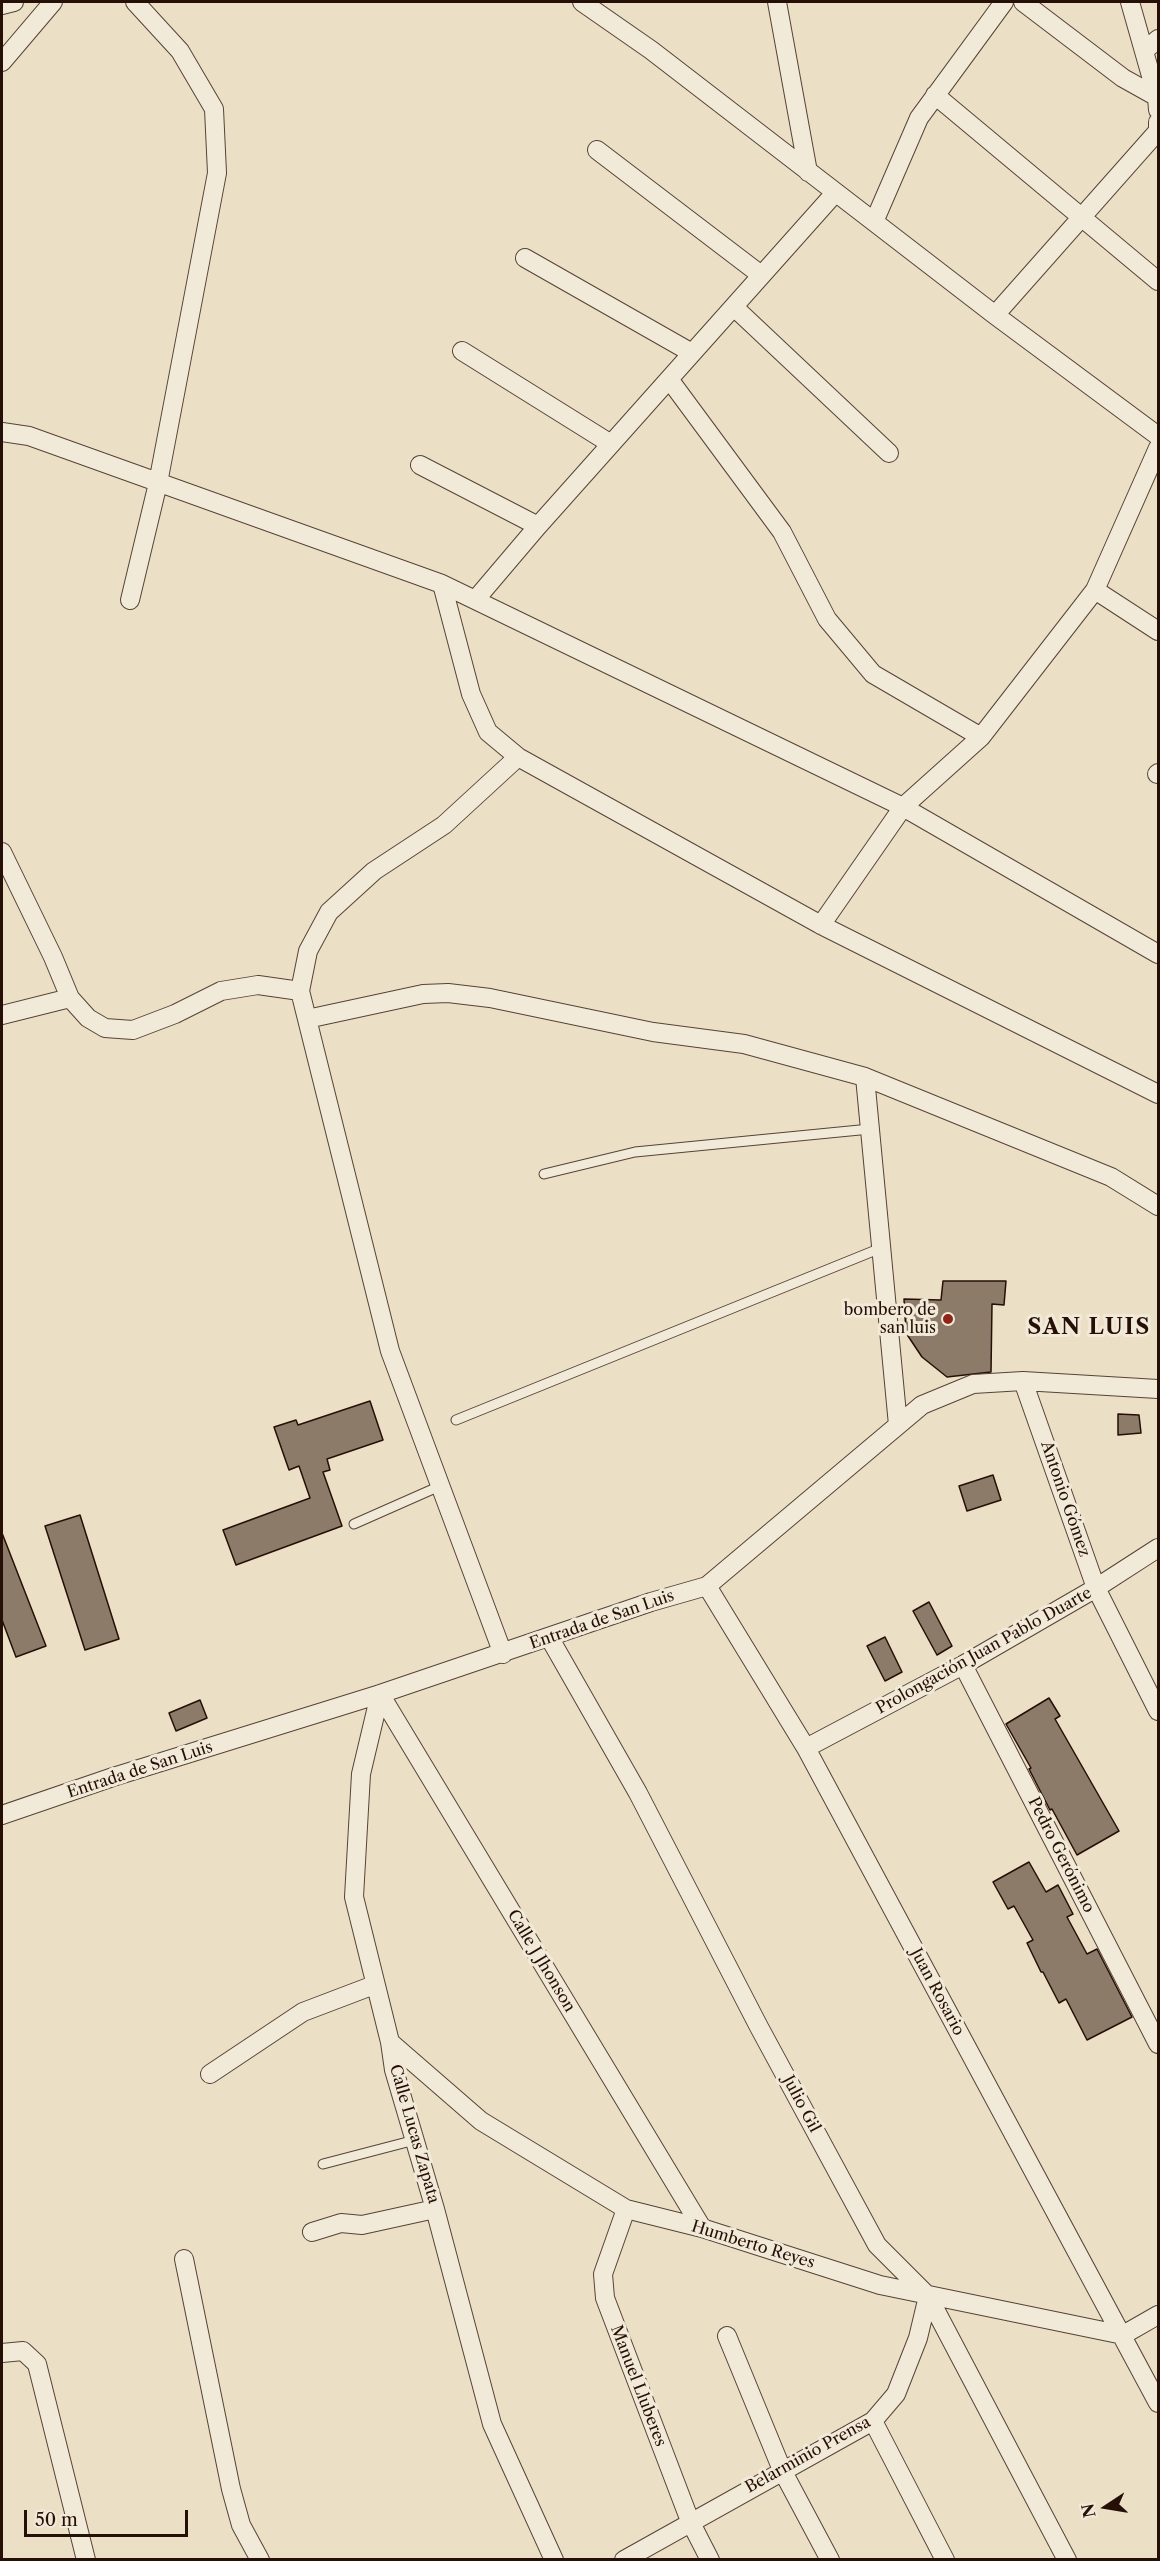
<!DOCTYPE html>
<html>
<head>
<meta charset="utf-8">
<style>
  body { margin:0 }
  #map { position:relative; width:1160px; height:2561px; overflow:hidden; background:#ebdfc5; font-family:"Libre Caslon Text",serif }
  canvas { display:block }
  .frame { position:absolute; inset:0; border:3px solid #260f06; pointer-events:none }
  .north { position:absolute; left:1076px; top:2477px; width:60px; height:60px; -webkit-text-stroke:4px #f2ead9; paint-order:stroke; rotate:258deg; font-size:16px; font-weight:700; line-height:24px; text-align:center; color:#260f06 }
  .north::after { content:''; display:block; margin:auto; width:21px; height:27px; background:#260f06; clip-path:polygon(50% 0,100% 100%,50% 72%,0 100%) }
  .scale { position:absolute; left:24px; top:2510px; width:164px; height:27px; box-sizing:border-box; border:3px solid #260f06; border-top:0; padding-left:8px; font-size:18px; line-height:21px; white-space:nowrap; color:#260f06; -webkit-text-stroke:4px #f2ead9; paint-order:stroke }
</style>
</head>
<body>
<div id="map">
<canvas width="1160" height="2561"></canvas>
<div class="frame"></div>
<div class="north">N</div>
<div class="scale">50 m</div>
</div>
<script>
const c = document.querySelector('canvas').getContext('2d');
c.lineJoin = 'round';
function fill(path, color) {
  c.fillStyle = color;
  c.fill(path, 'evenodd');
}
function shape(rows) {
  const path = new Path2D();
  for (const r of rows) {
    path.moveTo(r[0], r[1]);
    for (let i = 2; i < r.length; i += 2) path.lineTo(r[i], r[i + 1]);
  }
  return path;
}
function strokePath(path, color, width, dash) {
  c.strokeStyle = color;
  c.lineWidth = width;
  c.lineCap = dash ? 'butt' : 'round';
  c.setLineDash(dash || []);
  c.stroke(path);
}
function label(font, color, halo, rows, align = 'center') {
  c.font = font + ' "Libre Caslon Text",serif';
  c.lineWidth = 6;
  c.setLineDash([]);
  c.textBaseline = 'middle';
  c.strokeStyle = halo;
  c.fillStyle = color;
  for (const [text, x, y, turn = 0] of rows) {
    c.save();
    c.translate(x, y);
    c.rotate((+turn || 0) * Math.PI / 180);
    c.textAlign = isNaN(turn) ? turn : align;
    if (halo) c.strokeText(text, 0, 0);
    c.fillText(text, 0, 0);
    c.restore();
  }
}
const building = shape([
  [943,1281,1006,1281,1004,1305,992,1304,991,1372,947,1377,922,1357,906,1333,904,1299,941,1300,943,1281],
  [370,1401,383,1440,327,1459,330,1470,323,1472,342,1526,236,1565,223,1530,310,1498,299,1466,289,1470,274,1427,296,1420,298,1425,370,1401],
  [1118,1414,1139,1415,1141,1433,1118,1435,1118,1414],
  [993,1475,1001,1500,967,1511,959,1486,993,1475],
  [80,1515,119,1639,85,1650,45,1526,80,1515],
  [2,1533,46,1646,16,1657,2,1620,2,1533],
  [929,1602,952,1646,937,1655,913,1611,929,1602],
  [885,1637,902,1672,885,1681,867,1646,885,1637],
  [1049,1698,1060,1716,1055,1719,1119,1831,1077,1855,1052,1809,1050,1810,1029,1769,1031,1768,1006,1724,1049,1698],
  [200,1700,207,1718,176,1731,169,1713,200,1700],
  [1029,1862,1046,1892,1058,1885,1073,1914,1067,1917,1087,1954,1097,1949,1132,2017,1087,2040,1066,1999,1059,2003,1043,1972,1041,1972,1027,1943,1033,1940,1014,1906,1008,1909,993,1882,1029,1862]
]);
const service = shape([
  [544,1174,635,1152,870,1129],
  [456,1420,881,1248],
  [354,1524,440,1486],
  [323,2164,415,2140]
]);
const minor = shape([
  [582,2,651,50,995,315,1158,436],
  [777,2,808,172],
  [1023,2,1123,78,1157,97,1158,110],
  [1130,2,1157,97],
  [2,5,14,2],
  [1144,51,1158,39],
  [2,62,53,2],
  [935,95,1158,281],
  [597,150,761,275],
  [874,222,919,118,1004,2],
  [525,258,692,353],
  [734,307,889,453],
  [995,315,1158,131,1158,122],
  [462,351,611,444],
  [669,379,782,532,827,619,873,674,981,737],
  [2,432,29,436,442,584,903,807,1158,954],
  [420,465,538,526],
  [442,584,471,694,488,732,518,757,821,925,1158,1094],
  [1095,590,1158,631],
  [476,599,538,526,835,193],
  [130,600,158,483,217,173,214,109,180,51,135,2],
  [1157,774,1158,773],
  [2,852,53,957,70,998,88,1018,105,1028,133,1030,175,1014,221,991,258,985,300,991],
  [821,925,903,807,981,737,1095,590,1158,448],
  [2,1015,70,998],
  [307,1019,423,994,448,993,490,998,653,1032,744,1044,865,1077,1111,1177,1158,1206],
  [865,1077,898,1425],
  [1023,1381,1096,1588,1158,1711],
  [707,1586,806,1748,1158,2403],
  [549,1637,638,1793,759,2027,877,2245,928,2296,1067,2560],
  [503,1654,390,1351,300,991,308,951,329,912,374,871,444,825,518,757],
  [963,1665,1158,2044],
  [380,1694,361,1774,354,1897,390,2042,394,2070,435,2209,492,2424,554,2560],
  [380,1694,702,2228],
  [806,1748,963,1665,1096,1588,1158,1548],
  [2,1815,113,1777,380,1694,651,1602,707,1586,922,1405,973,1384,1023,1381,1158,1389],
  [390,2042,481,2121,626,2209,702,2228,880,2285,1123,2335,1158,2315],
  [210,2074,303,2012,374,1985],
  [626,2209,603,2274,605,2298,690,2521,710,2560],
  [312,2232,341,2223,362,2225,435,2209],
  [184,2259,231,2489,241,2525,260,2560],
  [727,2336,782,2470,830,2560],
  [2,2353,23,2351,37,2364,86,2560],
  [873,2421,945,2560],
  [624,2560,873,2421,896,2394,918,2338,928,2296]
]);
const markers = [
  [948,1319,6,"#8f2418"]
];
const poiNames = [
  ["bombero de",936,1310],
  ["san luis",936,1328]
];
const streetNames = [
  ["Antonio Gómez",1065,1499,71],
  ["Entrada de San Luis",602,1620,-19],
  ["Prolongación Juan Pablo Duarte",984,1651,-29],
  ["Entrada de San Luis",140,1770,-18],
  ["Pedro Gerónimo",1061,1855,63],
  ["Calle J Jhonson",541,1961,59],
  ["Juan Rosario",937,1992,62],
  ["Julio Gil",801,2104,62],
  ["Calle Lucas Zapata",414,2134,74],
  ["Humberto Reyes",753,2245,17],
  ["Manuel Lluberes",638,2386,69],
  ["Belarminio Prensa",808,2455,-29]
];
const districtNames = [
  ["SAN LUIS",1089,1328]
];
fill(building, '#8c7b69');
strokePath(building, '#260f06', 1.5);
strokePath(service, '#574336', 11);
strokePath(minor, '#574336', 20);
strokePath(service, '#f2ead9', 9);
strokePath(minor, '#f2ead9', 18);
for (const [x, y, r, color] of markers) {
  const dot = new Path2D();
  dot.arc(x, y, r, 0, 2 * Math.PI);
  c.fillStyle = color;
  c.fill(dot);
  strokePath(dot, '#f2ead9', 2);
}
label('16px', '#260f06', '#f2ead9', poiNames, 'right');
label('16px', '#260f06', '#f2ead9', streetNames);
c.letterSpacing = '1.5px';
label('bold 22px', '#260f06', '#f2ead9', districtNames);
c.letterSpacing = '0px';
</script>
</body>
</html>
